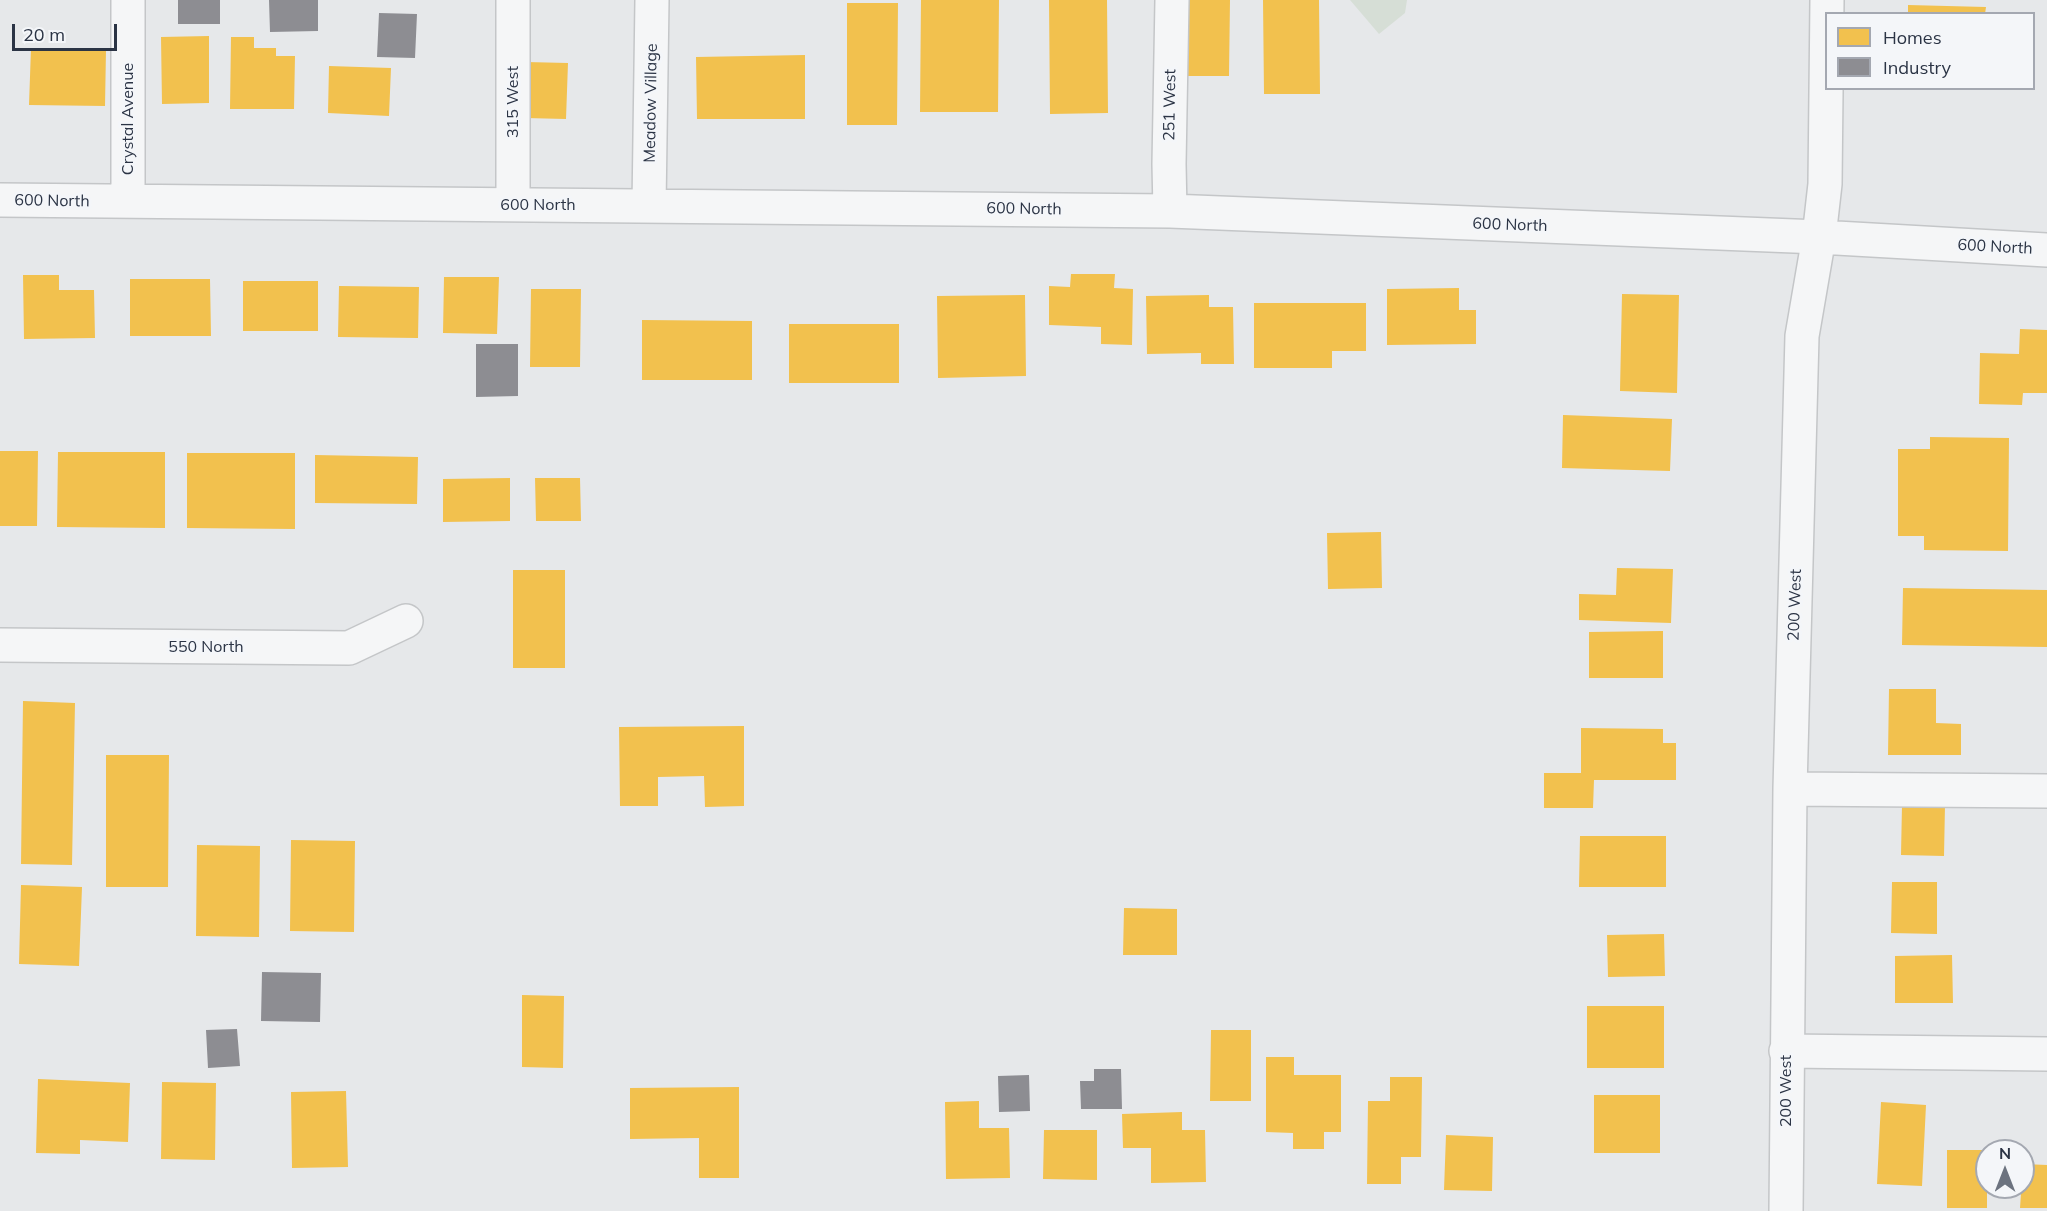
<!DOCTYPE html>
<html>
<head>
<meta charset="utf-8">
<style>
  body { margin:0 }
  #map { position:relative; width:2047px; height:1211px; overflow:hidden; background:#e6e8ea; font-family:Mulish,sans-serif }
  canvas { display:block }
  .legend { position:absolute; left:1825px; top:12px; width:210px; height:78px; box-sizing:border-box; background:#f4f6f9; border:2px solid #a4a8b1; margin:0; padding:8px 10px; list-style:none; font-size:18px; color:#2b3445 }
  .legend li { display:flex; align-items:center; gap:12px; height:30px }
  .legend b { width:30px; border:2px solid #a4a8b1 }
  .north { position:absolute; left:1975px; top:1139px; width:60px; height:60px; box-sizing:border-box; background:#f4f6f9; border:2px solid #a4a8b1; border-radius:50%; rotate:0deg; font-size:16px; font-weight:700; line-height:24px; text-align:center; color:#2b3445 }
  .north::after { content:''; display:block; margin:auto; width:21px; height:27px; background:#6c737f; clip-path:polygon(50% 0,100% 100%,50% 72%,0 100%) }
  .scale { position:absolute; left:12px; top:24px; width:105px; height:27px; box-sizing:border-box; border:3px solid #2b3445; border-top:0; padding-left:8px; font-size:18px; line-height:21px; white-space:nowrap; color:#2b3445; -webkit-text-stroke:4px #f4f6f9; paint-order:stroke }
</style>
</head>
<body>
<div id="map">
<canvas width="2047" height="1211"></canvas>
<ul class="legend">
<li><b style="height:16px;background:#f2c14e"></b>Homes</li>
<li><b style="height:16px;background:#8d8d92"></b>Industry</li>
</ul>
<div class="north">N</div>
<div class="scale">20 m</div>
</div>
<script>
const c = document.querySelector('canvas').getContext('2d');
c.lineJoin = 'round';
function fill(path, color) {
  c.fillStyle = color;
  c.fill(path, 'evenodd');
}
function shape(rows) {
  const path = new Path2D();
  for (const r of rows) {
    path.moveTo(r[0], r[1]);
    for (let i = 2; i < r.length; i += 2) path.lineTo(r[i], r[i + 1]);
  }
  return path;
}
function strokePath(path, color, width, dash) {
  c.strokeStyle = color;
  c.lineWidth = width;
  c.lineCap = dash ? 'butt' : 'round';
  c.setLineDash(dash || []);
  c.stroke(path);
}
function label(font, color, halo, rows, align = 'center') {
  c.font = font + ' Mulish,sans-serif';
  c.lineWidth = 6;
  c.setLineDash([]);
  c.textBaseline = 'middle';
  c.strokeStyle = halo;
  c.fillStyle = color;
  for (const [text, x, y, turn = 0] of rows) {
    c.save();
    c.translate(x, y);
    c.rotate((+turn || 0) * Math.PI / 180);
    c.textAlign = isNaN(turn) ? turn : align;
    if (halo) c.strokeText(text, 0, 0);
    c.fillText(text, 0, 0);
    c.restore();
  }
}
const green = shape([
  [1350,0,1407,0,1405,13,1379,34]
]);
const homes = shape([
  [921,0,999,0,998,112,920,112],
  [1049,0,1107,0,1108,113,1050,114],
  [1187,0,1230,0,1229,76,1187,76],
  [1263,0,1319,0,1320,94,1264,94],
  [847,3,898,3,897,125,847,125],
  [1908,5,1986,7,1985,14,1908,14],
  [209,36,209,103,162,104,161,37],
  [231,37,254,37,254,48,276,48,276,56,295,56,294,109,230,109],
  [31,48,106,50,105,106,29,105],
  [805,55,805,119,697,119,696,57],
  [526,62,568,63,566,119,525,118],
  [329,66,391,68,389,116,328,113],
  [1071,274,1115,274,1114,288,1133,289,1132,345,1101,344,1101,327,1049,325,1049,286,1070,287],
  [23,275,59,275,59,290,94,290,95,338,24,339],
  [444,277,499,277,497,334,443,333],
  [130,279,210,279,211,336,130,336],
  [243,281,318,281,318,331,243,331],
  [339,286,419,287,418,338,338,337],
  [1459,288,1459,310,1476,310,1476,344,1387,345,1387,289],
  [531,289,581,289,580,367,530,367],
  [1622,294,1679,295,1677,393,1620,391],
  [1025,295,1026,376,938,378,937,296],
  [1209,295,1209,307,1233,307,1234,364,1201,364,1201,353,1147,354,1146,296],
  [1254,303,1366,303,1366,351,1332,351,1332,368,1254,368],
  [642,320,752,321,752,380,642,380],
  [789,324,899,324,899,383,789,383],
  [2020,329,2047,330,2047,393,2023,393,2022,405,1979,404,1980,353,2019,354],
  [1563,415,1672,419,1670,471,1562,468],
  [1930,437,2009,438,2008,551,1924,550,1924,536,1898,536,1898,449,1930,449],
  [0,451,38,451,37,526,0,526],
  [58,452,165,452,165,528,57,527],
  [187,453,295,453,295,529,187,528],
  [315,455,418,457,417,504,315,503],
  [510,478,510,521,443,522,443,479],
  [535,478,580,478,581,521,536,521],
  [1381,532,1382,588,1328,589,1327,533],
  [1617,568,1673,569,1671,623,1579,620,1579,594,1616,595],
  [513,570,565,570,565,668,513,668],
  [1903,588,2047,590,2047,647,1902,645],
  [1663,631,1663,678,1589,678,1589,632],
  [1889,689,1936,689,1936,723,1961,724,1961,755,1888,755],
  [23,701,75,703,72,865,21,864],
  [744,726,744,806,705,807,704,776,658,777,658,806,620,806,619,727],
  [1581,728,1663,729,1663,743,1676,743,1676,780,1594,780,1593,808,1544,808,1544,773,1581,773],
  [106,755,169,755,168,887,106,887],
  [1902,805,1945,805,1944,856,1901,855],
  [1580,836,1666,836,1666,887,1579,887],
  [291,840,355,841,354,932,290,931],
  [197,845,260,846,259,937,196,936],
  [1892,882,1937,882,1937,934,1891,933],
  [21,885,82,887,79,966,19,964],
  [1124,908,1177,909,1177,955,1123,955],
  [1664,934,1665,976,1608,977,1607,935],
  [1952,955,1953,1003,1895,1003,1895,956],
  [522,995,564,996,563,1068,522,1067],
  [1587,1006,1664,1006,1664,1068,1587,1068],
  [1211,1030,1251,1030,1251,1101,1210,1101],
  [1266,1057,1294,1057,1294,1075,1341,1075,1341,1132,1324,1132,1324,1149,1293,1149,1293,1133,1266,1132],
  [1390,1077,1422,1077,1421,1157,1401,1157,1401,1184,1367,1184,1368,1101,1390,1101],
  [38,1079,130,1083,128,1142,80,1140,80,1154,36,1153],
  [162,1082,216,1083,215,1160,161,1159],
  [739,1087,739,1178,699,1178,699,1138,630,1139,630,1088],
  [346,1091,348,1167,292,1168,291,1092],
  [1594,1095,1660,1095,1660,1153,1594,1153],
  [979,1101,979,1128,1009,1128,1010,1178,946,1179,945,1102],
  [1881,1102,1926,1105,1922,1186,1877,1184],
  [1182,1112,1182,1130,1205,1130,1206,1182,1151,1183,1151,1148,1123,1148,1122,1114],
  [1044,1130,1097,1130,1097,1180,1043,1179],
  [1446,1135,1493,1137,1492,1191,1444,1190],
  [1947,1150,1987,1150,1987,1208,1947,1208],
  [2023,1164,2047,1165,2047,1208,2020,1208]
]);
const industry = shape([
  [178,0,220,0,220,24,178,24],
  [269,0,318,0,318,31,270,32],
  [379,13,417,14,415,58,377,57],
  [476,344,518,344,518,396,476,397],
  [262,972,321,973,320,1022,261,1021],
  [237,1029,240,1066,208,1068,206,1030],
  [1094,1069,1121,1069,1122,1109,1081,1109,1080,1081,1094,1081],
  [1029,1075,1030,1111,999,1112,998,1076]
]);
const minor = shape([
  [128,0,128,201],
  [513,0,513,205],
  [0,200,1170,211,1819,237,2047,250],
  [649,206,652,0],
  [1170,211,1169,164,1172,0],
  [0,645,349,648,406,621],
  [1790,789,2047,791],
  [1786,1051,2047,1054],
  [1786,1211,1790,789,1802,336,1819,237,1825,184,1827,0]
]);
const streetNames = [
  ["315 West",513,102,-90],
  ["Meadow Village",651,103,-89],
  ["251 West",1170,105,-89],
  ["Crystal Avenue",128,119,-90],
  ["600 North",52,201,1],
  ["600 North",538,205],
  ["600 North",1024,209,1],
  ["600 North",1510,225,2],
  ["600 North",1995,247,3],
  ["200 West",1795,605,-88],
  ["550 North",206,647],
  ["200 West",1786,1091,-90]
];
fill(green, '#d6ded6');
fill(homes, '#f2c14e');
fill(industry, '#8d8d92');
strokePath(minor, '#c4c6c8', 36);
strokePath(minor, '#f5f6f7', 33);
label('16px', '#2b3445', '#f4f6f9', streetNames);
</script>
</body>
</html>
